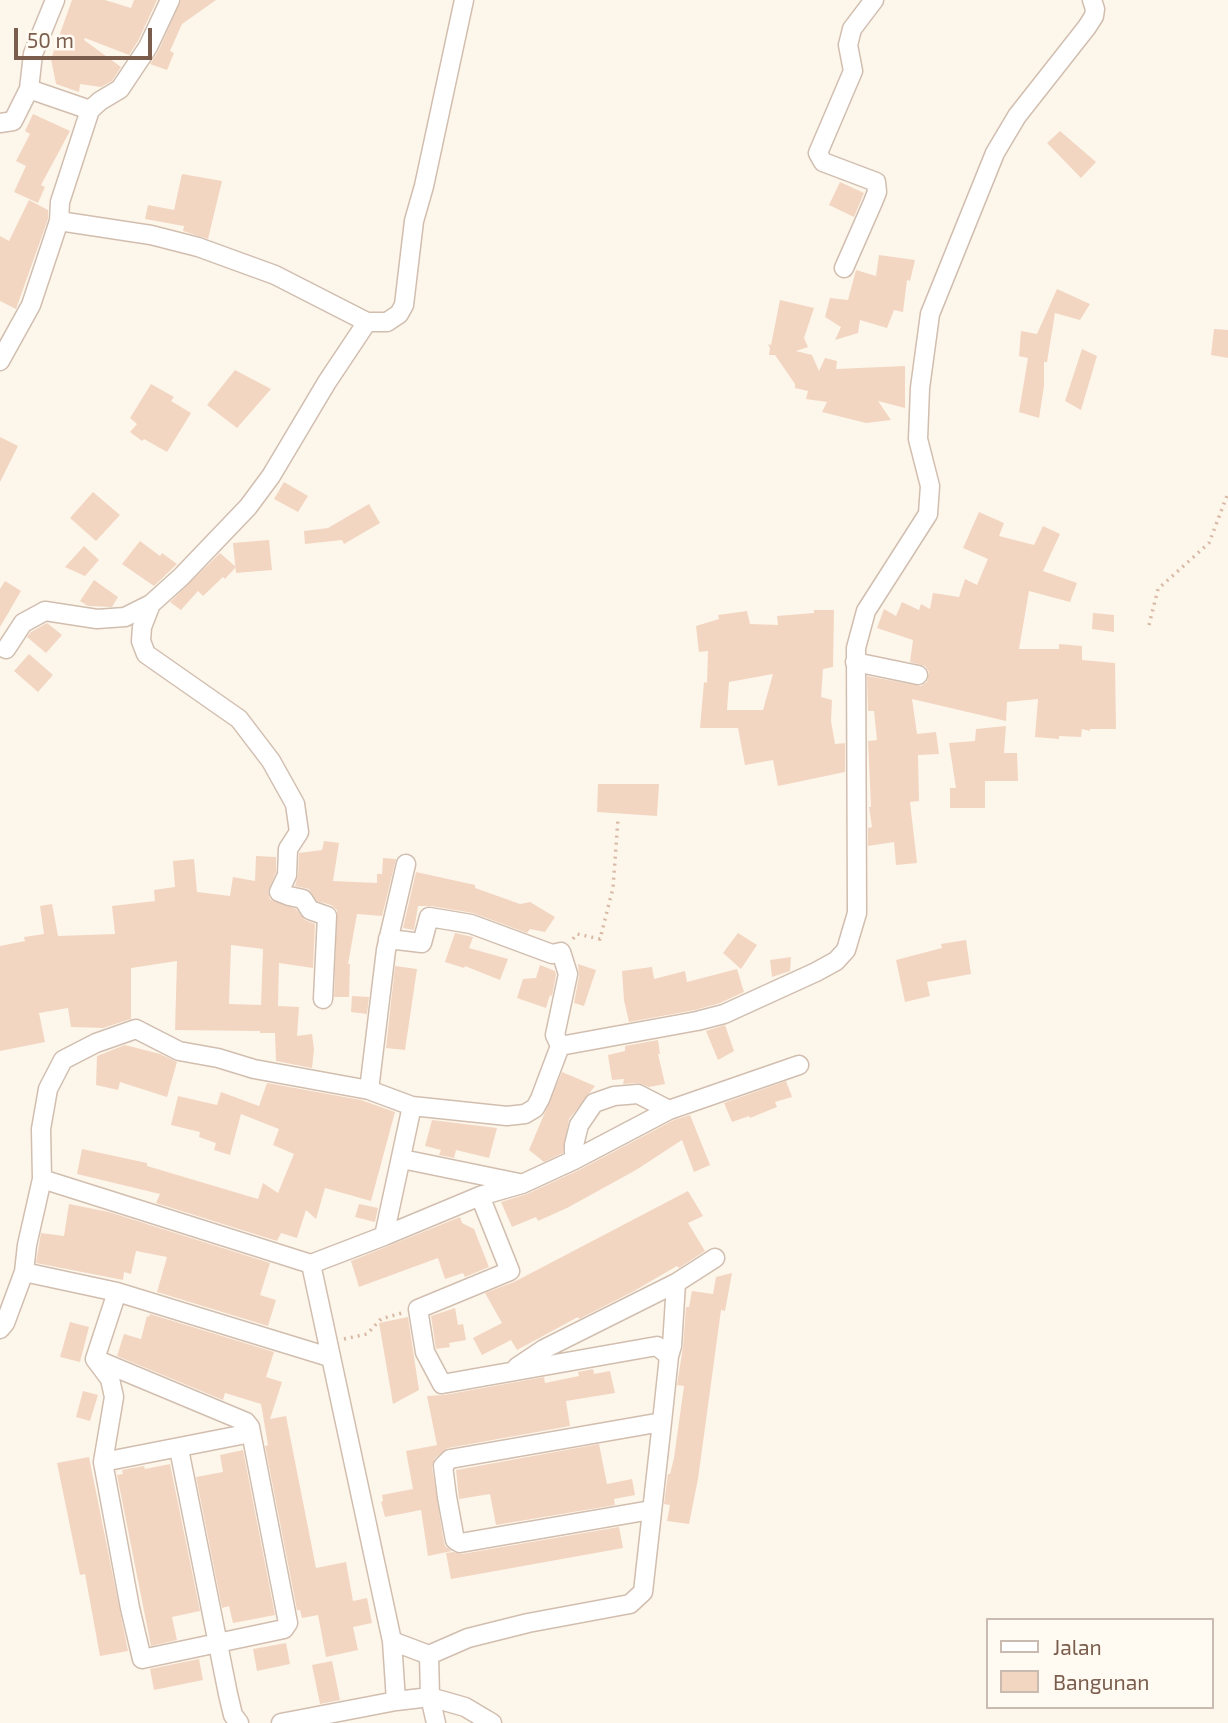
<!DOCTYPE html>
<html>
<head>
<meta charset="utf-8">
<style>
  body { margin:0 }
  #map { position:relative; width:1228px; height:1723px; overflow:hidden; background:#fdf6eb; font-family:"Exo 2",sans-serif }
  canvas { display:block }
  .legend { position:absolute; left:986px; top:1618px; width:228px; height:91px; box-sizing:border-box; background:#fffaf2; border:2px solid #cabbb0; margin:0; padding:9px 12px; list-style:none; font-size:21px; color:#7a5d4c }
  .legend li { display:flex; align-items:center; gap:14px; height:35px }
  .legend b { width:35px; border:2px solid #cabbb0 }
  .scale { position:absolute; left:14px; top:28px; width:138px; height:32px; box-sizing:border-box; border:4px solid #7a5d4c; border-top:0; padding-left:9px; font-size:21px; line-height:24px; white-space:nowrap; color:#7a5d4c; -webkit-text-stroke:5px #fffaf2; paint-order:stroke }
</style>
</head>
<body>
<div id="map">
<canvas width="1228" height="1723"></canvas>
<ul class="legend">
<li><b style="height:9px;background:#fff"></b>Jalan</li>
<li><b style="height:19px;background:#f3d6c2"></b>Bangunan</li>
</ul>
<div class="scale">50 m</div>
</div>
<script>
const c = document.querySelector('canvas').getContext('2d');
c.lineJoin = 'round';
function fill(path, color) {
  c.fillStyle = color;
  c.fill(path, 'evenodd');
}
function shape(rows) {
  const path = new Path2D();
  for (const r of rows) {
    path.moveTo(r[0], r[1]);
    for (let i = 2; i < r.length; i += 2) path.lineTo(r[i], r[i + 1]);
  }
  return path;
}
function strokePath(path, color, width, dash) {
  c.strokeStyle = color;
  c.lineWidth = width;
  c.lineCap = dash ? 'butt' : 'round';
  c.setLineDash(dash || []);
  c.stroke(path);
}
const building = shape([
  [72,0,105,0,131,8,134,0,157,0,138,41,129,55,85,38,84,40,121,67,112,81,101,87,80,84,79,92,56,84,51,59],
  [181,0,216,0,182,24,170,51,174,53,167,70,150,64,158,52],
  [33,114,70,131,41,185,45,187,38,203,14,192,26,166,16,161,30,134,25,131],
  [1060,131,1096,162,1081,178,1047,143],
  [182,174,222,181,208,239,183,231,184,226,145,219,148,205,174,210],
  [840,182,864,193,854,217,829,205],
  [29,200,48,210,48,219,16,309,0,301,0,236,9,241],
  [879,255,915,260,910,281,907,280,903,312,894,310,887,328,860,320,858,333,835,340,841,327,825,317,830,298,848,300,856,270,876,276],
  [1057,289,1090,304,1080,320,1055,313,1047,362,1044,362,1044,386,1039,418,1019,412,1028,358,1019,356,1021,331,1037,334],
  [780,300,814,308,804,338,808,347,796,351,812,355,819,371,825,358,837,361,836,369,905,366,905,408,878,401,891,420,866,423,822,412,827,402,806,399,808,391,795,388,795,384,775,355,769,355,770,348,768,344,771,345],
  [1214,329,1228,330,1228,358,1211,355],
  [1082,349,1097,356,1081,410,1065,401],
  [235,370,271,389,237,428,207,405],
  [151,384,174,397,171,401,191,413,167,452,144,439,142,441,130,432,137,424,130,418],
  [0,437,18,446,0,482],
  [284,482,308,496,298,512,274,499],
  [93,492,120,515,96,541,70,518],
  [369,504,380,523,344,544,342,540,305,544,304,531,328,528],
  [979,512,1004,523,999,536,1034,545,1043,526,1060,534,1043,571,1077,583,1070,602,1029,591,1019,649,1059,649,1059,644,1082,646,1082,660,1115,663,1116,729,1090,729,1090,731,1082,729,1081,737,1059,736,1059,739,1035,737,1038,699,1007,702,1006,721,912,699,917,734,936,732,939,754,918,755,919,801,910,802,917,863,896,865,894,842,868,846,868,828,872,827,869,807,871,807,868,741,877,740,874,711,868,711,867,676,921,686,927,682,929,672,925,666,910,662,913,640,877,628,884,609,896,616,902,602,919,610,921,604,930,609,933,593,959,597,965,579,977,585,988,559,963,548],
  [269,540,272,570,236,573,233,543],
  [140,541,160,556,162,553,177,564,154,586,122,564],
  [84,546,99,560,85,576,65,567],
  [220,553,236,567,225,579,223,577,203,596,198,591,181,610,170,602],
  [94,580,118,597,112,607,88,606,80,601],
  [5,581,21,591,0,627,0,589],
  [814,610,834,610,833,667,823,669,821,697,832,700,831,721,835,744,845,743,845,772,778,786,773,760,745,765,738,728,700,728,704,682,707,683,708,651,699,652,696,626,719,619,718,615,747,611,750,624,778,625,777,616,814,613],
  [773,674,763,710,727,710,729,682],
  [1093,613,1114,615,1114,632,1092,629],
  [47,623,62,635,46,653,27,637,31,632],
  [29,654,53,675,38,692,14,671],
  [1006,726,1004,753,1017,753,1018,781,985,781,985,808,950,808,950,788,956,788,949,743,975,741,976,729],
  [598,784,659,784,657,816,597,812],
  [324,841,339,843,333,881,377,883,377,874,382,874,383,858,396,859,382,916,357,914,348,964,350,964,349,997,334,997,337,910,331,905,317,901,309,889,295,886,298,875,299,853,322,850],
  [256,856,276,857,276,872,268,892,270,899,296,909,305,920,315,924,313,968,279,963,278,1006,299,1007,297,1036,312,1034,314,1049,312,1068,276,1061,275,1033,260,1033,260,1031,175,1030,177,961,131,968,131,1019,103,1028,71,1027,68,1008,39,1013,45,1042,0,1051,0,946,25,941,24,937,44,934,40,906,52,904,58,936,115,934,112,906,155,901,154,890,175,887,173,861,194,859,197,892,230,896,233,877,255,881],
  [231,945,263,949,261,1005,229,1004],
  [416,872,475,885,475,888,520,904,530,902,555,917,545,932,530,929,527,933,473,913,431,906,418,906,414,930,403,928],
  [455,933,473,937,469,948,508,959,500,980,465,966,464,968,445,962],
  [738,933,757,945,741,969,723,953],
  [966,940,971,974,927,982,930,996,905,1002,896,960,942,948,941,944],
  [791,957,790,971,772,977,770,960],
  [578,964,596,970,584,1006,574,1003,579,976],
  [540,965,555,971,556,975,552,996,550,995,546,1008,517,998,523,979,536,978],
  [395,966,417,969,405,1050,386,1048],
  [652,967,654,979,685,971,687,982,737,969,744,992,720,1003,695,1010,629,1022,624,1000,622,971],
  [352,996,369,997,367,1014,351,1012],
  [725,1025,734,1051,718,1060,706,1031],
  [658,1040,660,1054,658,1054,665,1084,649,1087,638,1083,623,1084,624,1079,612,1080,608,1055,625,1051,625,1046],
  [125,1045,160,1054,177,1062,167,1097,120,1082,118,1090,96,1085,97,1056],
  [562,1072,595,1086,569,1119,563,1153,544,1162,529,1150],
  [786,1081,792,1097,775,1102,777,1107,750,1118,749,1116,732,1122,724,1103],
  [267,1083,361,1100,395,1112,371,1201,325,1188,316,1219,306,1210,297,1238,281,1233,277,1241,156,1203,160,1194,77,1174,82,1149,147,1163,147,1166,258,1199,263,1183,278,1193,294,1154,273,1145,279,1129,241,1114,230,1155,214,1150,216,1143,199,1137,200,1132,171,1125,178,1096,217,1105,221,1092,259,1106],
  [690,1115,710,1165,694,1172,682,1140,636,1170,567,1208,538,1221,536,1217,512,1227,501,1202,527,1194,579,1170,674,1120],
  [432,1120,497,1128,489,1158,456,1150,454,1158,439,1155,441,1150,425,1146],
  [688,1191,703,1216,688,1223,705,1251,679,1268,677,1266,634,1291,579,1319,578,1317,517,1350,511,1340,482,1355,473,1338,502,1323,485,1293,514,1282],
  [69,1204,109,1212,270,1263,260,1295,276,1300,268,1326,157,1292,167,1257,136,1251,131,1274,124,1272,123,1280,36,1263,41,1233,64,1236],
  [359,1204,378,1208,375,1222,355,1217],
  [460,1217,462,1223,474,1229,489,1267,465,1277,463,1273,445,1279,438,1258,359,1287,351,1261],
  [732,1273,725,1311,721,1310,698,1479,689,1524,667,1521,670,1505,664,1504,668,1474,670,1474,674,1458,684,1386,677,1385,683,1347,686,1307,689,1307,692,1291,713,1294,716,1277],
  [455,1308,458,1325,463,1324,466,1340,449,1343,450,1347,436,1349,431,1316],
  [150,1314,274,1352,266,1377,282,1382,270,1419,286,1416,316,1568,346,1562,353,1601,367,1598,372,1623,353,1627,358,1650,326,1657,318,1615,302,1618,300,1610,297,1610,265,1446,268,1445,261,1404,225,1393,223,1400,117,1356,124,1334,141,1339,147,1316,149,1317],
  [408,1317,419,1390,393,1404,379,1323],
  [70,1322,89,1327,80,1362,60,1357],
  [593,1369,594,1374,610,1371,615,1393,566,1401,570,1426,448,1448,435,1458,432,1467,443,1537,445,1546,452,1551,428,1556,421,1510,385,1517,381,1502,383,1501,382,1495,413,1489,406,1451,437,1445,427,1396,444,1395,544,1377,545,1383,579,1376,578,1372],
  [83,1391,98,1395,90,1421,76,1417],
  [599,1444,607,1484,632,1479,635,1495,614,1499,615,1505,496,1525,490,1494,459,1499,456,1470],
  [243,1450,275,1615,233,1623,229,1606,222,1608,196,1477,223,1472,220,1455],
  [89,1457,128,1651,100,1656,85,1574,80,1575,57,1463],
  [170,1464,200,1611,172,1617,177,1640,151,1646,117,1475,123,1474,122,1470,144,1466,145,1469],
  [619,1527,623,1548,451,1579,446,1553,453,1552,462,1554],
  [286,1643,290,1664,257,1671,253,1649],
  [199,1659,203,1680,154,1690,150,1669],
  [332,1661,340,1700,320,1704,312,1665]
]);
const path = shape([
  [1149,625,1158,589,1209,543,1228,493],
  [573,939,577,934,600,939,613,888,618,819],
  [344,1339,367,1334,381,1319,402,1313]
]);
const minor = shape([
  [55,0,33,54,29,89,90,110],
  [0,123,13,121,29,89],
  [59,221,151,235,198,247,275,275,367,322,387,322,399,314,404,305,414,221,424,186,464,0],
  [844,268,873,202,877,192,876,182,823,162,818,153,853,71,848,45,852,29,874,0],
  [0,361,31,305,59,221,60,202,90,110,100,101,120,89,148,47,170,0],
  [151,604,142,627,141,641,146,654,239,719,271,761,295,804,299,832,288,849,287,875,279,892,289,896,303,899,310,910,327,916,323,999],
  [6,649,23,623,45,611,97,619,125,617,151,604,181,577,248,507,271,476,327,382,367,322],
  [855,662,918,675],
  [388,939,422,943,429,917,471,924,552,954,561,952,568,974,555,1035,560,1046],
  [369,1090,386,950,406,864],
  [402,1159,519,1183],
  [574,1160,574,1145,579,1125,594,1103,614,1096,638,1094,669,1110],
  [42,1179,311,1264,392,1641,396,1701],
  [480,1196,510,1271,418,1309,425,1352,442,1384,657,1346,669,1356,672,1346,676,1283],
  [384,1236,412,1106],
  [311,1264,384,1236,480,1196,522,1184,574,1160,669,1110,799,1065],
  [24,1272,117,1292,329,1357],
  [0,1329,5,1323,24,1272,27,1245,42,1179,41,1129,48,1089,63,1060,96,1043,136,1029,179,1051,218,1058,254,1069,369,1090,412,1106,507,1116,525,1114,535,1108,540,1099,560,1046,697,1021,724,1014,816,972,836,961,846,950,857,913,856,648,866,611,928,514,930,486,918,439,920,388,930,314,995,153,1017,116,1087,27,1094,16,1095,9,1092,0],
  [95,1359,246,1422,250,1427,288,1623,284,1629,142,1659,130,1608,103,1462,114,1397,110,1379,95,1359,117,1292],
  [517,1367,544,1349,676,1283,715,1258],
  [662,1422,669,1356],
  [179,1449,228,1694,233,1715,239,1723],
  [103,1462,251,1433],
  [392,1641,429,1655,468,1638,528,1623,630,1604,643,1592,662,1422,450,1459,443,1466,447,1497,454,1535,455,1540,460,1543,651,1510],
  [429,1655,430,1697,436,1723],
  [281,1723,396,1701,430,1697,465,1707,492,1723]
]);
fill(building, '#f3d6c2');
strokePath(minor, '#d1beaf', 21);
strokePath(path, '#d9b9a4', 3.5, [2, 5]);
strokePath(minor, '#fff', 18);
</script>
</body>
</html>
